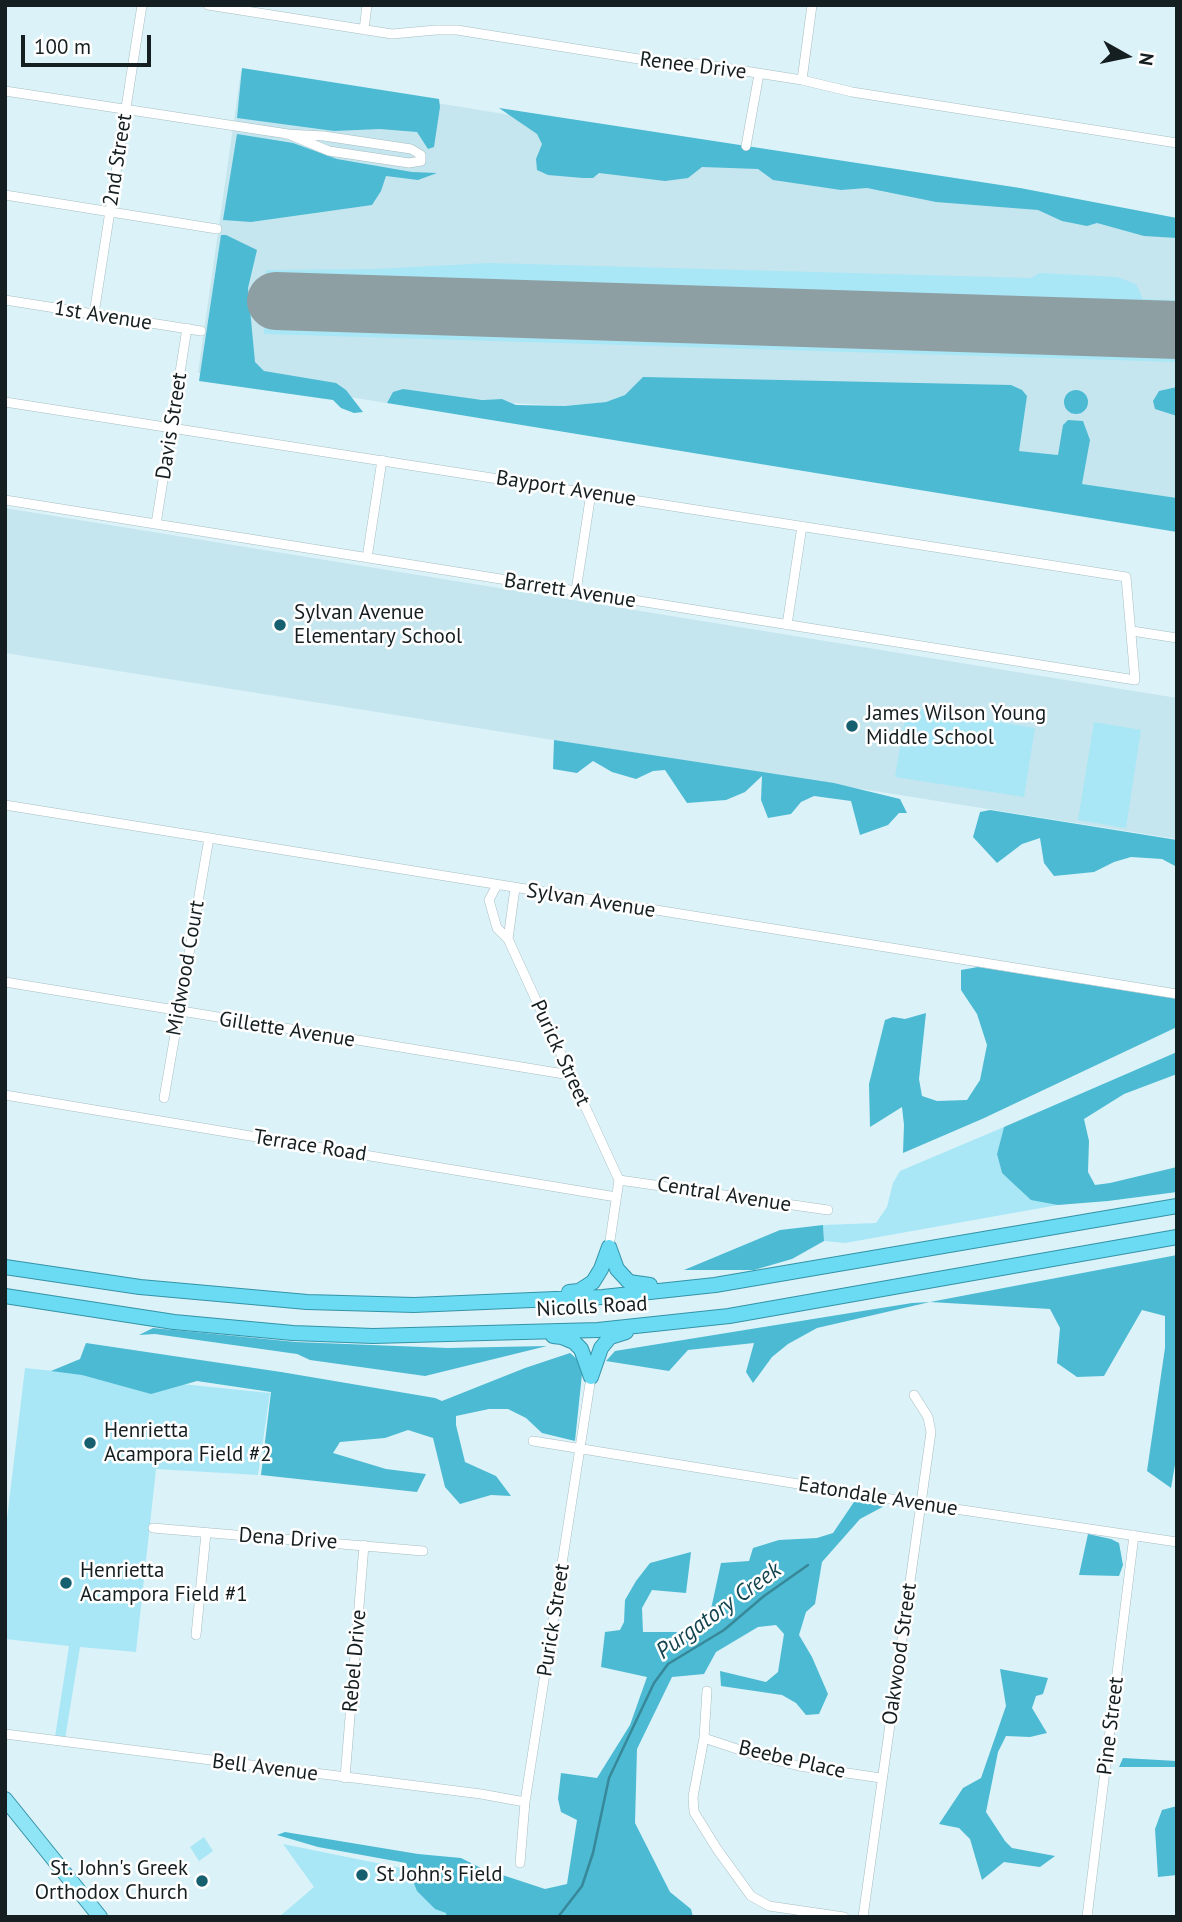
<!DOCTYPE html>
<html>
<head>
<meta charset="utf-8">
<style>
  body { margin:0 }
  #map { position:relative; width:1182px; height:1922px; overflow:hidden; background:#dbf2f8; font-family:"PT Sans",sans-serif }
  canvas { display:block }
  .frame { position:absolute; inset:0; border:7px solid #151e20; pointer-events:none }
  .north { position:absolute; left:1091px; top:21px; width:70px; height:70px; -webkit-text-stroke:5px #fff; paint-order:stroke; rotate:99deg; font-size:19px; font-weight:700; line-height:28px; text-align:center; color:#151e20 }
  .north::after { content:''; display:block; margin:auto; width:24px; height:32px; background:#151e20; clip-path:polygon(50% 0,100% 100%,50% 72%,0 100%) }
  .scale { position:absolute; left:21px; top:35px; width:130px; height:32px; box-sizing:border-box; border:4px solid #151e20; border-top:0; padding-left:9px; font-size:21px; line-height:24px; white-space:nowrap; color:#151e20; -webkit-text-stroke:5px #fff; paint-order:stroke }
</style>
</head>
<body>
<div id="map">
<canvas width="1182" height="1922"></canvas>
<div class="frame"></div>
<div class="north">N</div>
<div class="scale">100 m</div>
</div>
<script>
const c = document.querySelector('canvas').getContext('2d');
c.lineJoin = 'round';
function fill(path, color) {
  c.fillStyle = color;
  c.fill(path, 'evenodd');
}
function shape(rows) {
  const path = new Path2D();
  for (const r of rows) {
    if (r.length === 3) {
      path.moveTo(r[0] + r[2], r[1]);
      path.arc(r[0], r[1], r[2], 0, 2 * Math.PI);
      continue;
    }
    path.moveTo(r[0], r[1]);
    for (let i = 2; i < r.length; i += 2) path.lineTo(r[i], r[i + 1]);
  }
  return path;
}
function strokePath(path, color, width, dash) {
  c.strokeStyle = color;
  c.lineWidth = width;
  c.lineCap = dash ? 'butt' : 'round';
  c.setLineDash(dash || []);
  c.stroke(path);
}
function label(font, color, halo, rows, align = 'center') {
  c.font = font + ' "PT Sans",sans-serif';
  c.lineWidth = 5;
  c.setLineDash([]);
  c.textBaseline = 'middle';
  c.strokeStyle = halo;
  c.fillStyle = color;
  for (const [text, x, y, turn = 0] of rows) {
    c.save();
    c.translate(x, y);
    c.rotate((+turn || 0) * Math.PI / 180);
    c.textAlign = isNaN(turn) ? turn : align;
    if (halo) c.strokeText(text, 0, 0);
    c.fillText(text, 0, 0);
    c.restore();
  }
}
const built = shape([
  [241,71,1177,224,1177,498,1082,484,1058,455,1019,451,635,386,625,395,606,402,565,406,512,403,502,399,387,403,198,373],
  [5,508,1177,698,1177,839,5,653]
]);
const green = shape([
  [489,263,1031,278,1040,273,1117,277,1136,284,1143,299,1177,300,1177,362,264,334,266,270,375,269],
  [907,707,1035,728,1024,797,895,777],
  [1094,722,1141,730,1126,828,1078,820],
  [1004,1127,997,1154,1002,1173,1058,1205,845,1243,824,1241,823,1225,876,1223,887,1207,893,1183,900,1171],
  [25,1368,270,1393,258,1475,156,1469,136,1652,80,1647,65,1739,55,1737,69,1646,5,1639,5,1536],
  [204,1837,213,1851,199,1861,190,1847],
  [283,1844,406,1869,430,1882,450,1917,279,1917,314,1887]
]);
const forest = shape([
  [242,68,439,99,440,107,434,147,428,149,417,132,380,129,334,131,237,118],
  [499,108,1020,188,1177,218,1177,238,1144,236,1097,223,1087,226,1062,221,1038,210,936,202,867,188,841,190,773,180,758,169,702,167,688,178,665,181,599,173,593,178,583,178,548,175,537,170,536,159,542,144,537,134],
  [237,134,293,143,337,159,412,172,437,173,418,180,386,176,381,191,372,205,251,222,223,220],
  [221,235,226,235,257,250,248,288,255,362,264,371,336,383,346,390,363,412,354,413,341,408,333,400,199,381],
  [643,377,1011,385,1022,390,1027,396,1019,451,1058,455,1063,425,1068,420,1083,421,1090,440,1082,484,1177,498,1177,532,387,403,393,392,403,389,482,400,502,399,516,405,565,406,606,402,625,395],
  [1177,387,1177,416,1155,409,1153,401,1159,391],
  [1076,402,12],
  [554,740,834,783,900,799,907,813,899,813,888,825,860,835,851,801,814,796,801,802,791,814,768,818,761,800,762,776,745,792,726,800,687,803,665,770,653,771,636,779,612,772,593,761,577,773,553,769],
  [990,810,1177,840,1177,867,1162,859,1131,857,1114,862,1094,872,1054,876,1044,863,1040,838,1022,844,997,863,973,837,980,812],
  [978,967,1177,999,1177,1027,982,1119,903,1153,904,1125,902,1107,870,1127,869,1084,885,1020,893,1017,905,1019,926,1013,919,1079,922,1096,937,1101,967,1100,980,1080,987,1045,977,1014,961,990,961,970],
  [1177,1052,1177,1074,1124,1094,1084,1119,1089,1141,1088,1172,1095,1185,1110,1183,1177,1167,1177,1192,1108,1201,1058,1205,1031,1200,1002,1173,997,1154,1004,1127],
  [823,1225,824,1241,792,1259,754,1270,684,1270,780,1230],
  [1177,1255,1177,1453,1171,1488,1147,1471,1165,1348,1165,1316,1142,1310,1104,1376,1077,1377,1057,1363,1060,1328,1050,1309,930,1302,817,1328,788,1344,772,1357,753,1383,746,1372,754,1343,688,1350,669,1371,606,1361,615,1351,912,1303,930,1302],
  [153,1328,296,1342,448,1348,547,1346,425,1376,310,1360,297,1354,155,1334,139,1335],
  [86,1343,281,1372,435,1398,442,1401,525,1368,570,1353,578,1360,582,1374,575,1441,542,1433,526,1418,508,1409,489,1409,456,1416,456,1425,465,1462,496,1476,511,1496,491,1495,460,1504,445,1487,433,1438,408,1430,385,1438,340,1442,333,1453,386,1469,426,1474,417,1492,261,1475,271,1392,197,1381,151,1394,82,1375,51,1371,80,1359],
  [854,1502,888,1504,860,1519,822,1562,815,1604,806,1612,799,1635,812,1657,828,1694,819,1714,806,1715,796,1703,782,1695,721,1686,720,1671,766,1682,778,1672,784,1634,776,1625,758,1627,716,1652,704,1674,672,1677,637,1749,635,1823,670,1892,691,1909,693,1917,447,1917,446,1913,435,1909,417,1891,406,1863,318,1847,277,1835,285,1832,418,1854,461,1858,481,1868,545,1889,567,1884,577,1820,561,1812,558,1799,561,1773,597,1778,630,1725,647,1677,601,1667,605,1632,620,1630,624,1622,625,1600,636,1581,650,1563,691,1552,686,1593,652,1590,642,1608,643,1632,706,1632,721,1563,749,1561,753,1548,779,1540,817,1538,833,1533],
  [1088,1534,1111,1539,1119,1543,1123,1565,1119,1576,1079,1575],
  [1000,1669,1048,1678,1043,1694,1036,1696,1032,1708,1047,1733,1030,1737,1006,1736,998,1752,986,1812,1005,1841,1012,1848,1055,1856,1040,1867,1004,1862,982,1880,970,1839,959,1828,939,1824,963,1788,981,1778,1006,1706],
  [1123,1758,1177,1761,1177,1767,1119,1767],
  [1177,1806,1177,1875,1158,1877,1155,1829,1162,1810]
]);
const stream = shape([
  [558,1917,582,1886,593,1853,609,1778,654,1683,668,1664,724,1630,764,1596,808,1565]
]);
const runway = shape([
  [276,301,1177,330]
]);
const minor = shape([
  [208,5,392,34,436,30,457,30,664,63,700,64,802,80,852,92,1177,143],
  [364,30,367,5],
  [802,80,812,5],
  [5,91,288,134,329,151,409,163,421,161,421,155,411,149,324,136,285,134],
  [746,146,759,74],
  [5,195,217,229],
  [5,300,201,331],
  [94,314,142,5],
  [5,402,1126,577,1135,680,5,500],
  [156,524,187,328],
  [367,558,382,460],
  [576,591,591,493],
  [787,625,802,526],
  [1132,631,1177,638],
  [5,805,1177,994],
  [497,885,489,900,497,928,508,939,515,888],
  [508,939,619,1180,609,1247],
  [5,982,570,1075],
  [5,1095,616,1197],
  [164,1098,209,838],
  [619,1180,828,1210],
  [533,1441,922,1504,1177,1542],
  [153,1528,423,1551],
  [196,1635,206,1533],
  [707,1691,704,1738,693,1797,694,1812,717,1849,751,1896,769,1906,844,1917],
  [5,1734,481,1794,525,1802],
  [704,1738,755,1755,799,1766,881,1778],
  [345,1778,364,1545],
  [520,1863,525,1802,591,1377],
  [863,1917,931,1432,928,1417,914,1395],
  [1087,1917,1134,1535]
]);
const primary = shape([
  [5,1799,100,1917]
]);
const trunk = shape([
  [609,1247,617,1269,629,1282,650,1285],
  [5,1267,140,1287,307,1302,414,1305,603,1297,715,1285,1177,1206],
  [569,1292,579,1291,593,1282,601,1269,609,1247],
  [5,1296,174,1322,293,1333,373,1336,598,1330,729,1316,1177,1237],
  [553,1336,562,1337,574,1342,581,1349,591,1377],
  [591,1377,601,1348,610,1337,626,1332]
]);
const markers = [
  [280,625,7,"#165f6e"],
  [852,726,7,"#165f6e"],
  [90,1443,7,"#165f6e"],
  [66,1583,7,"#165f6e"],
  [362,1875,7,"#165f6e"],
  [202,1881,7,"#165f6e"]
];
const streetNames = [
  ["Renee Drive",693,66,7],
  ["2nd Street",118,160,-81],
  ["1st Avenue",103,316,9],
  ["Davis Street",172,426,-81],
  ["Bayport Avenue",566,489,9],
  ["Barrett Avenue",570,591,9],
  ["Sylvan Avenue",591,901,9],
  ["Midwood Court",186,968,-80],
  ["Gillette Avenue",287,1030,9],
  ["Purick Street",560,1053,65],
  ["Terrace Road",310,1146,9],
  ["Central Avenue",724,1195,9],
  ["Nicolls Road",592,1307,-3],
  ["Eatondale Avenue",878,1497,9],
  ["Dena Drive",288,1539,4],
  ["Purick Street",554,1620,-81],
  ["Oakwood Street",900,1654,-82],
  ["Rebel Drive",355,1661,-85],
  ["Pine Street",1111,1726,-83],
  ["Beebe Place",792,1760,13],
  ["Bell Avenue",265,1768,7]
];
const poiNames = [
  ["Sylvan Avenue",294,613],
  ["Elementary School",294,637],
  ["James Wilson Young",866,714],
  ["Middle School",866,738],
  ["Henrietta",104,1431],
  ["Acampora Field #2",104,1455],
  ["Henrietta",80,1571],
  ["Acampora Field #1",80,1595],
  ["St. John's Greek",188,1869,"right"],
  ["Orthodox Church",188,1893,"right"],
  ["St John's Field",376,1875]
];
const waterNames = [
  ["Purgatory Creek",719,1611,-36]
];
fill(built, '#c5e6ee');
fill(green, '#a9e7f6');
fill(forest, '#4cbad3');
strokePath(stream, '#378899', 2.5);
strokePath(runway, '#8e9fa4', 58);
strokePath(minor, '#a6bdc3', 10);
strokePath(primary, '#3493a7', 16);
strokePath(trunk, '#3493a7', 16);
strokePath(minor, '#fff', 9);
strokePath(primary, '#8fe4f6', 14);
strokePath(trunk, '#6adbf3', 14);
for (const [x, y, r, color] of markers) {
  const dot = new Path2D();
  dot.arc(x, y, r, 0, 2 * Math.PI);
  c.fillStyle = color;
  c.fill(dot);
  strokePath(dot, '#fff', 2.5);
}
label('21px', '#151e20', '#fff', streetNames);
label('21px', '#151e20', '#fff', poiNames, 'left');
label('italic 23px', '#13444f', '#fff', waterNames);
</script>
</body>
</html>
